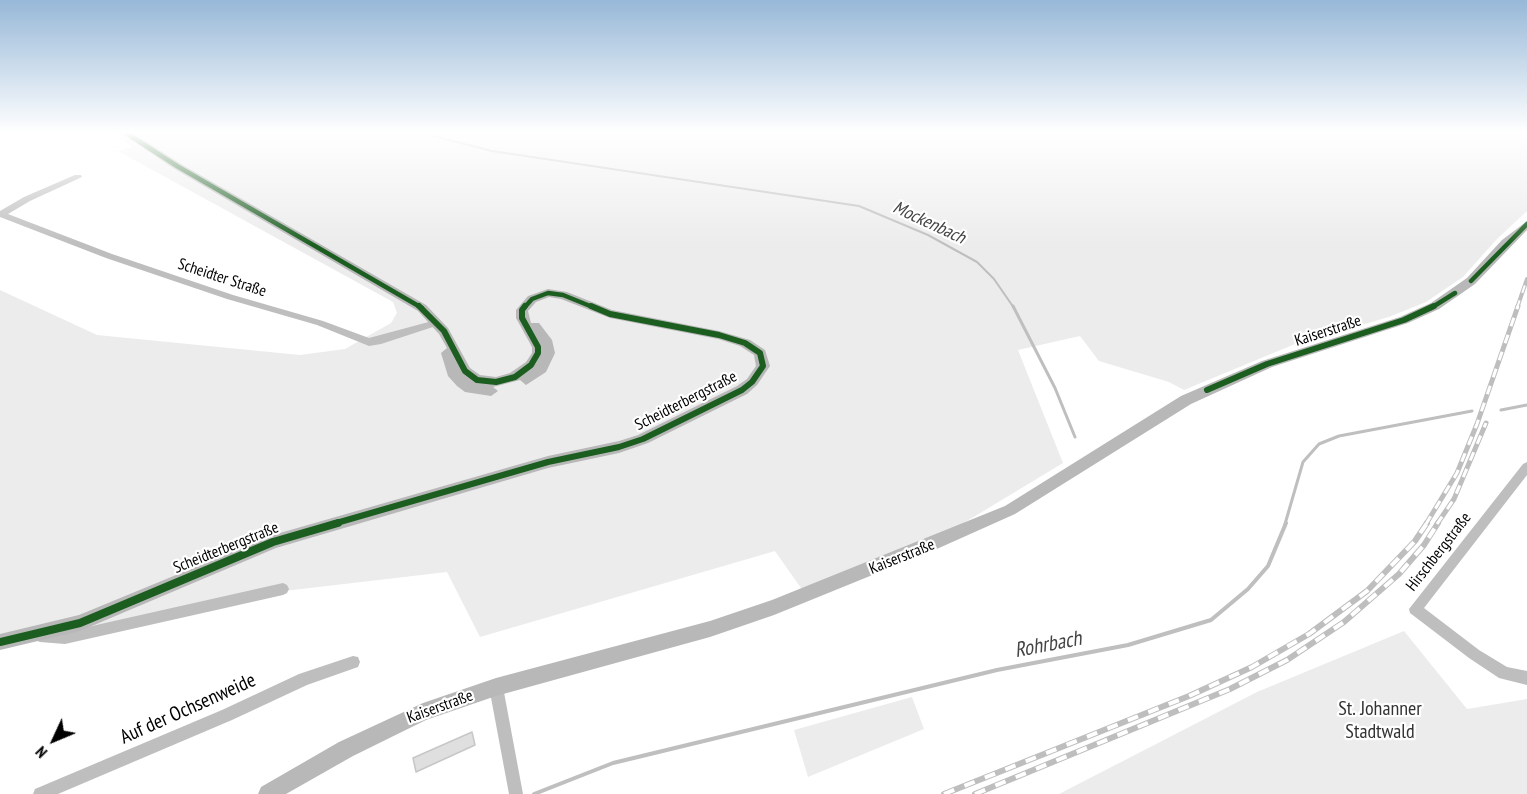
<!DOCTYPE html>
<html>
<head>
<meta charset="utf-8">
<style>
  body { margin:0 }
  #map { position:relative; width:1527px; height:794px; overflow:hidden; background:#fff; font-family:"PT Sans Narrow",sans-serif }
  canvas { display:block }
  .north { position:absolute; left:24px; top:710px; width:60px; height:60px; -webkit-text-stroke:4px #fff; paint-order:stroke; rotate:226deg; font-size:16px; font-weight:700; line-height:24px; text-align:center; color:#000 }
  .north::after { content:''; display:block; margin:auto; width:21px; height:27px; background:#000; clip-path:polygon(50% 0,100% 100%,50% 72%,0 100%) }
</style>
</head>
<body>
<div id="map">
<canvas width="1527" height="794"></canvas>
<div class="north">N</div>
</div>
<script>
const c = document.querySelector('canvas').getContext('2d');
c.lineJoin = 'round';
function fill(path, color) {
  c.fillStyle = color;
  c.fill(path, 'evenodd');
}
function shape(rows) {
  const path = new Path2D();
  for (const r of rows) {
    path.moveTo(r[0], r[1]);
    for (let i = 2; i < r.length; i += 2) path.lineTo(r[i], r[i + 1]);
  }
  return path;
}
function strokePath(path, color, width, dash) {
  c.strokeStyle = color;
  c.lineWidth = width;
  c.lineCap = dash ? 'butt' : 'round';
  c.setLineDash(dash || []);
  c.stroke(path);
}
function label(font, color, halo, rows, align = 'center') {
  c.font = font + ' "PT Sans Narrow",sans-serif';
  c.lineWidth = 4.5;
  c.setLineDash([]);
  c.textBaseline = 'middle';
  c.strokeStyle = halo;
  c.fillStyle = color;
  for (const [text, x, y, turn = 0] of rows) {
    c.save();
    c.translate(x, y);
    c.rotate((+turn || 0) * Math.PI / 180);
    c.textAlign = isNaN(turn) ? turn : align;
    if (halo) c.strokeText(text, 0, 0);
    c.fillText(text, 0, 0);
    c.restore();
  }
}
const green = shape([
  [115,133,1527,133,1527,211,1497,239,1463,277,1426,302,1389,317,1295,344,1184,390,1169,382,1099,361,1080,336,1018,350,1063,463,962,524,803,591,775,551,480,637,447,572,267,593,0,643,0,290,97,335,300,355,345,349,391,323,397,313,393,302,118,151,132,147],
  [1404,631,1467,709,1527,699,1527,794,1059,794,1257,692],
  [912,697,924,729,808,777,794,730]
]);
const streamFar2 = shape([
  [422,133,492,151,859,206,928,235,977,262,994,279,1014,308]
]);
const streamFar1 = shape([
  [1013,306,1055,388,1075,437],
  [1501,410,1527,405],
  [1285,524,1303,462,1319,444,1339,436,1472,411]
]);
const stream = shape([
  [534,794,613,763,997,670,1128,645,1211,620,1248,589,1268,566,1286,523]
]);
const building = shape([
  [472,732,475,745,416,772,413,758,472,732]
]);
const street = shape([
  [75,175,81,175,82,177,30,201,8,214,112,254,233,295,323,321,369,338,436,320,441,323,439,325,381,344,369,346,317,325,227,299,106,258,0,217,0,211,24,197,75,175],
  [1527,462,1527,475,1424,608,1479,650,1507,667,1527,671,1527,685,1499,678,1469,658,1410,613,1409,609,1523,464,1527,462],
  [283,583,287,585,289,589,287,593,283,595,65,644,40,642,35,640,33,636,35,632,40,630,65,632,283,583],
  [353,656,358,657,360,662,358,667,307,685,232,720,58,794,33,794,35,789,222,710,299,674,353,656],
  [496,680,501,682,503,687,523,794,509,794,489,687,491,682,496,680]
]);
const secondary = shape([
  [121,133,133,133,181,164,426,305,448,328,470,368,480,375,496,377,510,373,526,362,532,353,532,347,516,318,516,310,528,296,548,289,567,292,612,310,719,331,750,340,765,350,770,366,757,385,747,394,648,443,619,453,548,468,276,548,80,631,0,650,0,634,79,615,273,535,548,456,619,441,638,435,737,386,747,379,756,366,754,355,740,346,718,339,610,318,561,299,549,297,536,302,528,311,531,323,539,323,552,340,555,353,546,372,526,385,520,380,493,387,498,391,491,396,465,392,457,386,448,376,441,353,447,348,439,334,418,311,173,168,121,133],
  [1527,221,1527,230,1475,284,1439,309,1408,323,1272,367,1191,404,1015,514,939,548,774,615,710,637,496,696,426,720,353,756,286,794,258,794,261,787,339,742,423,703,496,678,710,621,772,600,1005,506,1181,396,1262,361,1400,317,1431,303,1467,278,1502,240,1527,221]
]);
const railFar2 = shape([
  [1517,308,1527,279]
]);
const railFar1 = shape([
  [1426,524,1457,473,1477,424,1518,306],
  [1437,524,1454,499,1486,423]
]);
const rail = shape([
  [944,794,1189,696,1252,667,1309,634,1367,591,1415,541,1427,523],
  [975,794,1230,689,1287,660,1344,622,1399,574,1424,545,1438,523]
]);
const cyclewayFar2 = shape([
  [126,133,177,166,422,308],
  [1471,281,1527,224],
  [524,308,532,299,548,293,563,295,595,308],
  [1431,308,1455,293]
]);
const cyclewayFar1 = shape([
  [419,306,444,331,465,371,477,380,496,382,515,377,531,365,538,353,538,347,522,318,522,310,525,306],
  [1207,390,1267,364,1404,320,1434,306],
  [333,524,548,462,619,447,643,439,742,390,752,382,763,366,760,353,745,343,719,335,610,314,591,306]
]);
const cycleway = shape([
  [0,642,80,623,273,542,338,523]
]);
const streetNames = [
  ["Scheidter Straße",222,278,18],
  ["Kaiserstraße",1328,331,-18],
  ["Scheidterbergstraße",686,401,-27],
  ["Scheidterbergstraße",226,548,-22],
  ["Hirschbergstraße",1439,552,-52],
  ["Kaiserstraße",902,557,-22],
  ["Kaiserstraße",440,707,-20]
];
const waterNames = [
  ["Mockenbach",929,223,25]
];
const nearStreetnames = [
  ["Auf der Ochsenweide",188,709,-24]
];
const nearParknames = [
  ["St. Johanner",1380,709],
  ["Stadtwald",1380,732]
];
const nearWaternames = [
  ["Rohrbach",1048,645,-11]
];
fill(green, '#ececec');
strokePath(streamFar2, '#bfbfbf', 2);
strokePath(streamFar1, '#bfbfbf', 3);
strokePath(stream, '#bfbfbf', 4);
fill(building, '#dfdfdf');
strokePath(building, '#c7c7c7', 1.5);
fill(street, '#bebebe');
fill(secondary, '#b8b8b8');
strokePath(railFar2, '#bebebe', 4);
strokePath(railFar1, '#bebebe', 5);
strokePath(rail, '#bebebe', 6);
strokePath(railFar2, '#fff', 2, [8]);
strokePath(railFar1, '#fff', 3, [9]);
strokePath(rail, '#fff', 4, [11]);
strokePath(cyclewayFar2, '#1b5e20', 4.5);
strokePath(cyclewayFar1, '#1b5e20', 6);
strokePath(cycleway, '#1b5e20', 8);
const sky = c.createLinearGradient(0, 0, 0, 245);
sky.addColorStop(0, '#97b8d8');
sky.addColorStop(0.54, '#fff');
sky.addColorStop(1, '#ffffff00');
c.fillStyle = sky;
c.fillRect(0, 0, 1527, 245);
label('16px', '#000', '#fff', streetNames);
label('italic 18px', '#444', '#fff', waterNames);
label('20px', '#000', '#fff', nearStreetnames);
label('20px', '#333', '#fff', nearParknames);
label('italic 21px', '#444', '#fff', nearWaternames);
</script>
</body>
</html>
